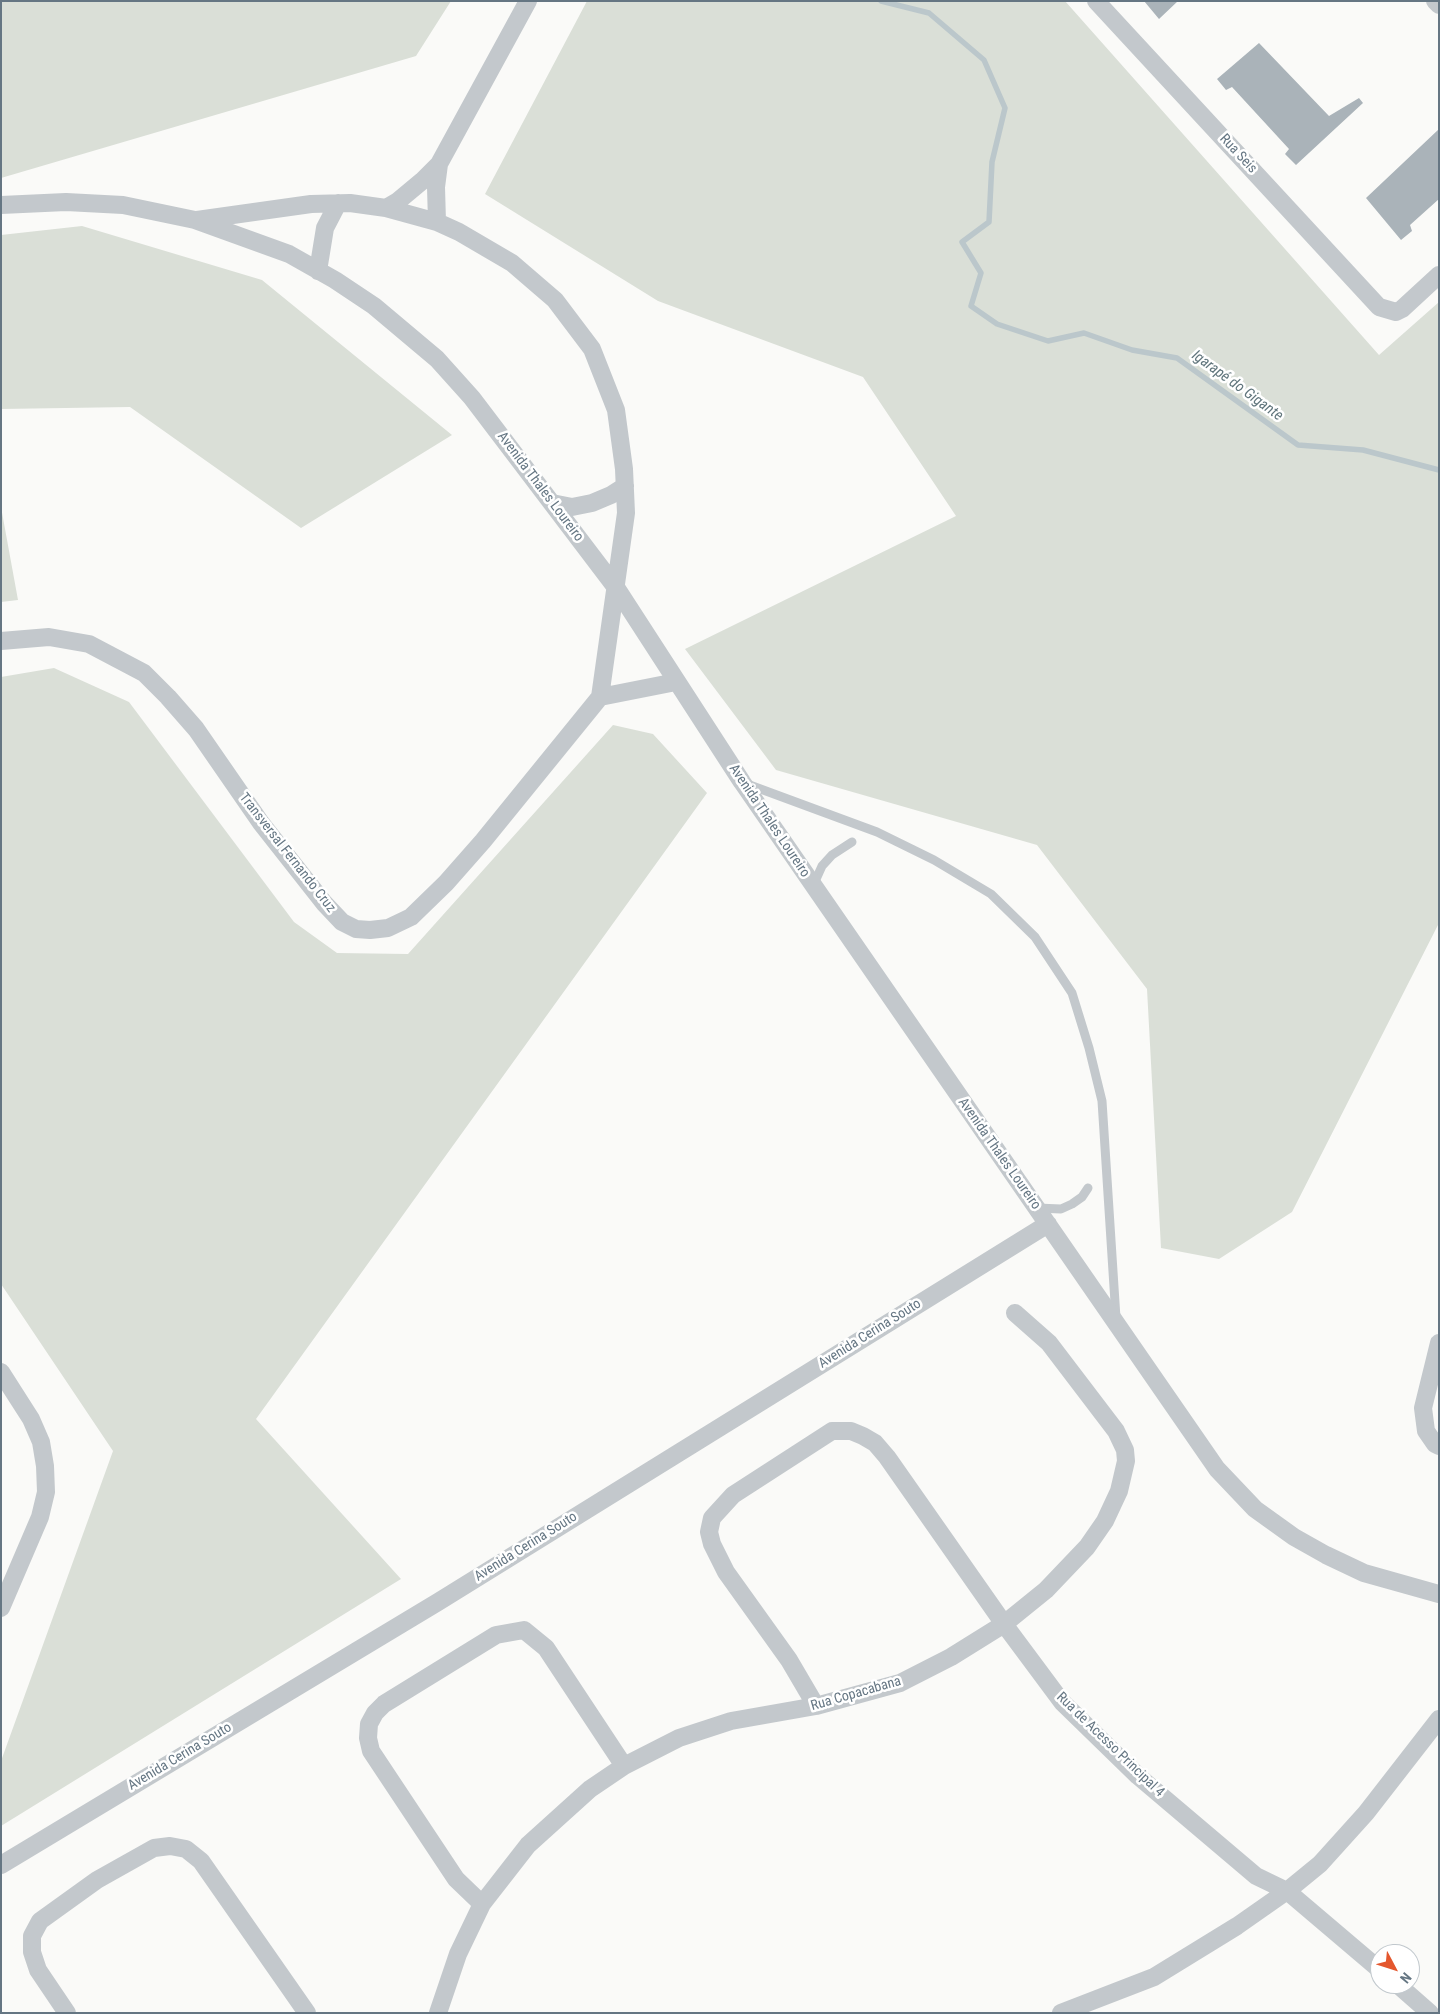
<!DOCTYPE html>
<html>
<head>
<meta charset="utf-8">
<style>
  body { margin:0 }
  #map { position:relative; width:1440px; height:2014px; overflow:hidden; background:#fafaf8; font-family:"Roboto Condensed",sans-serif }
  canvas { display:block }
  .frame { position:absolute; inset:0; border:2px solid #657683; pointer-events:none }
  .north { position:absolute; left:1370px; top:1944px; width:50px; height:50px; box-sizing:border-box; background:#fff; border:1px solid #c1c8cd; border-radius:50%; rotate:130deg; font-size:14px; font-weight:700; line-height:20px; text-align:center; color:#657683 }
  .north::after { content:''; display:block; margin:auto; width:18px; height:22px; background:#e4572e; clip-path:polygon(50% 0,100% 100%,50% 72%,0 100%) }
</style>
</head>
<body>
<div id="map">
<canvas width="1440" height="2014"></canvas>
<div class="frame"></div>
<div class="north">N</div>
</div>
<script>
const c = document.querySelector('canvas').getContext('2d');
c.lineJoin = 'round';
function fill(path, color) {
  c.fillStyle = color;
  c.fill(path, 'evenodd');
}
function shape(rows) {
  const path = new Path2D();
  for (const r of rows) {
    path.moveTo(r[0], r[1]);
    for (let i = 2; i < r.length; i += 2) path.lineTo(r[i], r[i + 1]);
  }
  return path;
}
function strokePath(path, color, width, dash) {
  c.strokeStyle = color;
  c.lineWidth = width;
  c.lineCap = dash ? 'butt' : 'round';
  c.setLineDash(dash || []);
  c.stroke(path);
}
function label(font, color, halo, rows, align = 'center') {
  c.font = font + ' "Roboto Condensed",sans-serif';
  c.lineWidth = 5;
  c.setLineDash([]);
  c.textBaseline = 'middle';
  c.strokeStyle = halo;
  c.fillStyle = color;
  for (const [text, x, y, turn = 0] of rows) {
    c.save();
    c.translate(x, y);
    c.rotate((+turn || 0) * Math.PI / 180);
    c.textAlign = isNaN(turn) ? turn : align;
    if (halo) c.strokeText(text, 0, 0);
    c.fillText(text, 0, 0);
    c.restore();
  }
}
const green = shape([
  [1,1,451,1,416,56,1,178],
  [587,1,1065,1,1379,355,1439,302,1439,923,1292,1212,1219,1259,1161,1248,1147,989,1037,845,776,770,685,649,956,516,863,377,658,301,485,194],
  [82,226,262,280,452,435,301,528,130,407,1,409,1,235],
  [1,507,18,600,1,602],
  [54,668,129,702,294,922,337,953,408,954,613,725,653,734,707,793,256,1419,401,1579,1,1826,1,1761,113,1451,1,1284,1,677]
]);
const stream = shape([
  [881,1,929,13,984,60,1005,108,992,162,989,222,962,242,981,273,971,306,997,324,1048,341,1084,333,1132,350,1177,358,1298,445,1363,450,1439,470]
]);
const building = shape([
  [1144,1,1178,1,1159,19],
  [1259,43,1329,116,1359,98,1363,103,1296,165,1285,154,1289,149,1232,87,1226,90,1217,79],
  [1439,129,1439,199,1410,225,1412,231,1401,240,1366,198]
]);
const service = shape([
  [747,784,877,832,934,860,991,894,1035,937,1072,993,1089,1048,1102,1101,1116,1318],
  [813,886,822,866,832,855,852,842],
  [1037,1208,1061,1209,1072,1204,1082,1197,1088,1188]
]);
const minor = shape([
  [1096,1,1379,307,1396,312,1402,309,1439,275],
  [1435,1,1439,5],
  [1,205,66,202,123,205,195,220,289,254,335,280,374,306,437,359,472,398,617,589,742,782,1217,1469,1255,1509,1294,1537,1326,1555,1364,1573,1439,1594],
  [386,208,398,201,422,181,439,164,528,1],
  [437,222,436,187,439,164],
  [318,271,325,228,338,203],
  [552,503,572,507,592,503,611,495,625,486],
  [1,641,49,637,89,644,144,673,168,697,196,729,261,823,324,903,342,922,356,929,370,930,388,928,411,917,446,883,483,841,600,697,626,513,624,469,616,410,592,349,555,300,512,263,459,232,437,222,386,208,350,203,311,204,197,220],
  [600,697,676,682],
  [1439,1343,1423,1408,1426,1431,1435,1444,1439,1446],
  [1,1372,31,1419,41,1442,45,1466,46,1492,40,1517,1,1608],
  [816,1706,789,1660,726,1572,712,1544,709,1532,712,1518,733,1495,832,1431,851,1431,863,1436,875,1443,887,1457,1004,1624,1062,1702,1138,1776,1256,1876,1287,1891,1380,1970],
  [1,1865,438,1602,1048,1224],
  [482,1904,456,1879,371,1751,368,1738,369,1724,375,1713,384,1704,496,1635,524,1630,546,1648,624,1766],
  [1397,1984,1430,2013],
  [67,2013,38,1970,32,1952,32,1936,40,1921,97,1880,154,1848,170,1846,186,1849,201,1861,307,2013],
  [438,2013,458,1954,482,1904,528,1845,590,1789,624,1766,679,1738,731,1721,816,1706,900,1683,951,1657,1004,1624,1046,1590,1087,1547,1105,1521,1119,1491,1126,1461,1125,1450,1116,1431,1049,1343,1015,1313],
  [1061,2013,1154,1977,1237,1926,1287,1891,1320,1864,1366,1813,1439,1719]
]);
const streetNames = [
  ["Rua Seis",1238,154,47],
  ["Avenida Thales Loureiro",540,487,53],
  ["Avenida Thales Loureiro",769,821,56],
  ["Transversal Fernando Cruz",287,853,52],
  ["Avenida Thales Loureiro",999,1154,55],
  ["Avenida Cerina Souto",870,1334,-32],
  ["Avenida Cerina Souto",526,1547,-32],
  ["Rua Copacabana",856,1694,-16],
  ["Rua de Acesso Principal 4",1110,1745,44],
  ["Avenida Cerina Souto",180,1757,-31]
];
const waterNames = [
  ["Igarapé do Gigante",1237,386,36]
];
fill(green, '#dadfd7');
strokePath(stream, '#bbc7cb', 5.5);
fill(building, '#aab3b9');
strokePath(service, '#c3c8cc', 9);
strokePath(minor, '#c3c8cc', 18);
label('14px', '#657683', '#fff', streetNames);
label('italic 15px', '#60757c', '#fff', waterNames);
</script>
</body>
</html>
